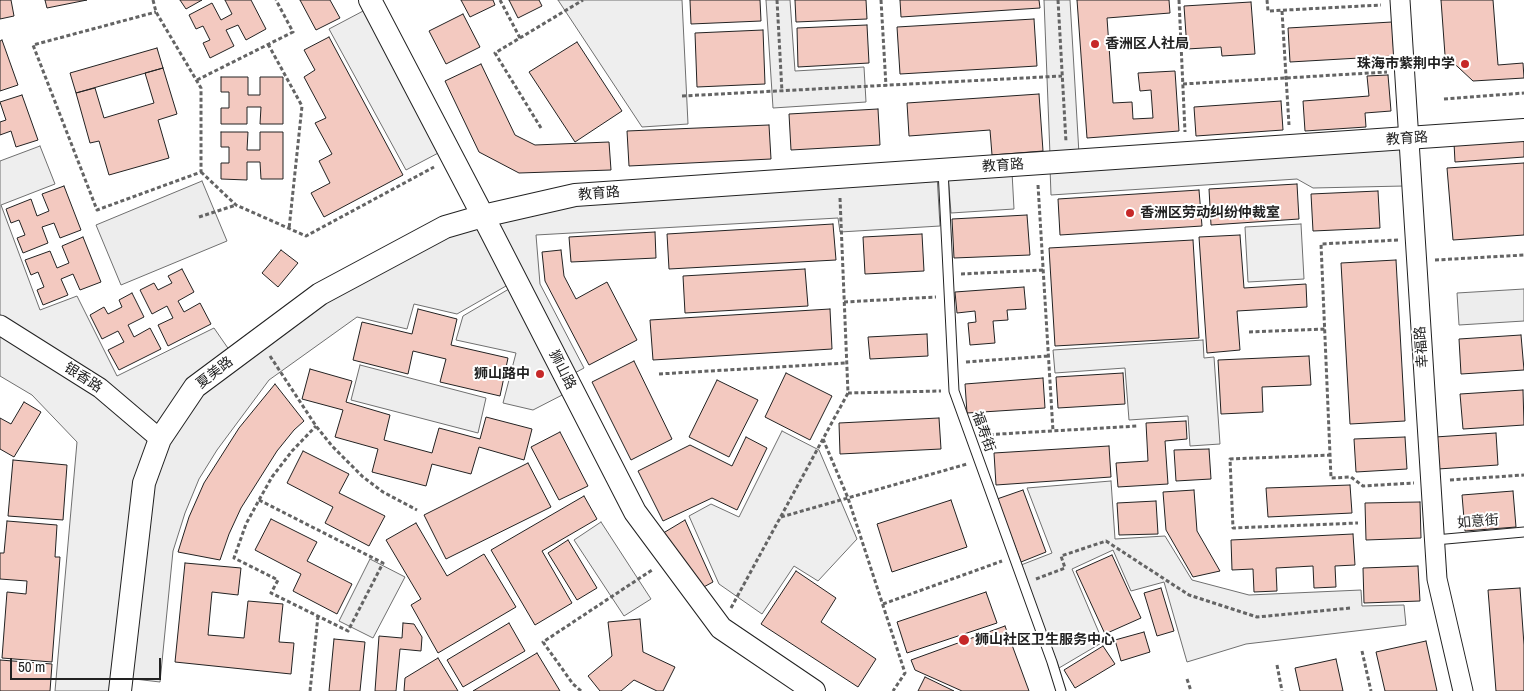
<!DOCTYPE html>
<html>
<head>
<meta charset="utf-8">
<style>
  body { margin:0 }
  #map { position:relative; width:1524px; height:691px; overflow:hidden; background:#fff; font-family:"Archivo Narrow",sans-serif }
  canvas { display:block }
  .scale { position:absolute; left:10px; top:658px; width:151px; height:22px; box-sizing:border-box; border:2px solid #222; border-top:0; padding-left:6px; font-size:15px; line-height:18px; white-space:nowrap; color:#222; -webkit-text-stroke:4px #fff; paint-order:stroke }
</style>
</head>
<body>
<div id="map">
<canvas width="1524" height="691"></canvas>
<div class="scale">50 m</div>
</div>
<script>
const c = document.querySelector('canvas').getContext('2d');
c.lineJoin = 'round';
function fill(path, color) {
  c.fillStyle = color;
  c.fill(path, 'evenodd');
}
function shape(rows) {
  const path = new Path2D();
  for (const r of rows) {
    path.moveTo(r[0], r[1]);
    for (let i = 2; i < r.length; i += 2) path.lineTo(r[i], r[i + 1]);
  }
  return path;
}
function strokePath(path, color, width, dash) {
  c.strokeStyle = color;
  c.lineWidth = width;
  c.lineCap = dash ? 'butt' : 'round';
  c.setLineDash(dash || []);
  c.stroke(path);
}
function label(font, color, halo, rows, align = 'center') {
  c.font = font + ' "Archivo Narrow","Noto Sans SC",sans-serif';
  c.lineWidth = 4;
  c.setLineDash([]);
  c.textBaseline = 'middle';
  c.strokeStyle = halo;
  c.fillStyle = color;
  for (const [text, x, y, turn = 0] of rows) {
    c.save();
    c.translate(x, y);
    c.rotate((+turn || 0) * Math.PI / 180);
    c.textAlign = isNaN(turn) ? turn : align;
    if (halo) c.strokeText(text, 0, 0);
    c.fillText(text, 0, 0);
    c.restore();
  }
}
const green = shape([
  [558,0,682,0,688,124,642,127,558,0],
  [766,0,790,0,795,71,864,67,866,102,773,108,766,0],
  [1044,0,1070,0,1079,154,1050,155,1044,0],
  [365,10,442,151,406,170,329,29,365,10],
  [1402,145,1404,186,1313,188,1297,179,1051,195,1050,168,1402,145],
  [40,146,55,184,1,205,40,310,77,296,117,376,214,328,232,354,159,432,0,317,0,161,40,146],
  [1012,172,1014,209,951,213,948,175,1012,172],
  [937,175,940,226,840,232,838,218,536,235,540,284,584,368,571,375,490,219,575,200,937,175],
  [1301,224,1304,279,1248,282,1245,227,1301,224],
  [514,286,568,392,533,410,503,403,516,353,456,340,463,316,514,286],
  [0,330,95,389,155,442,116,691,55,691,77,442,32,395,0,376,0,330],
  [1203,340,1204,358,1214,357,1220,444,1190,446,1188,416,1129,420,1125,368,1055,373,1053,350,1203,340],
  [782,431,819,450,857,539,818,581,794,566,762,614,719,584,689,516,711,504,739,517,782,431],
  [1111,481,1115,539,1165,536,1192,580,1249,595,1361,590,1362,606,1404,605,1406,625,1246,644,1187,662,1164,582,1131,591,1113,550,1072,569,1103,642,1059,668,1021,565,1052,553,1027,488,1111,481],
  [601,522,651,599,624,616,574,540,601,522],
  [370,559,405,577,373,638,339,621,370,559]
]);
const parking = shape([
  [202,181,227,241,121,285,96,225,202,181],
  [481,219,513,282,457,314,414,304,407,329,357,317,269,380,217,450,199,479,185,513,173,551,160,682,126,678,147,484,197,390,320,298,481,219],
  [1524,289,1524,321,1459,325,1457,293,1524,289],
  [360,365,486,398,478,433,351,400,360,365]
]);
const building = shape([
  [0,0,11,0,14,16,0,19,0,0],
  [45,0,87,0,47,8,45,0],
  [180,0,202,0,186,9,180,0],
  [225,0,251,0,266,29,246,40,238,25,226,30,234,46,210,58,203,43,210,40,203,26,196,29,189,15,212,3,221,20,232,14,225,0],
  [300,0,330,0,340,18,316,30,300,0],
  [461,0,493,0,495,5,470,17,461,0],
  [509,0,539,0,542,6,518,18,509,0],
  [690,0,760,0,761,21,691,24,690,0],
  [795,0,866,0,867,19,796,22,795,0],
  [900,0,1039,0,1040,8,901,17,900,0],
  [1077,0,1169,0,1170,13,1107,18,1113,103,1132,102,1133,119,1153,118,1151,90,1140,91,1138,73,1175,71,1179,131,1087,138,1077,0],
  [1441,0,1493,0,1498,65,1523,63,1524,78,1473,81,1445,55,1441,0],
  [1251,2,1255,54,1222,56,1221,47,1187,49,1184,6,1251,2],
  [463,14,480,47,446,64,429,31,463,14],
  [1034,19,1037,66,900,74,897,27,1034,19],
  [1392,22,1394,56,1290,62,1288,28,1392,22],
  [867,25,869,63,798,67,797,28,867,25],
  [763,30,765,84,697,87,695,33,763,30],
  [329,37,403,175,324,217,311,193,330,183,319,161,332,154,315,123,326,118,304,77,315,70,304,50,329,37],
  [2,40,18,85,0,91,0,41,2,40],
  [577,42,622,111,575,142,529,72,577,42],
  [157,48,163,68,76,93,70,73,157,48],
  [481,64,515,135,535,145,609,142,611,170,519,173,479,152,445,81,481,64],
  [163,68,177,114,158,120,169,158,109,175,99,141,90,143,76,93,95,88,104,118,154,103,145,73,163,68],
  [1388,75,1391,111,1365,113,1366,127,1305,131,1303,101,1369,96,1367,76,1388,75],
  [221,77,248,77,248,95,260,95,260,77,283,77,283,124,260,124,261,107,247,107,247,124,221,124,221,108,229,108,229,92,221,92,221,77],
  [1039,94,1043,151,992,155,990,130,909,136,907,103,1039,94],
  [22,95,38,140,16,147,11,131,0,135,0,122,6,120,0,102,22,95],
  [1281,101,1283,130,1196,136,1194,107,1281,101],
  [878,109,880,145,791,150,789,114,878,109],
  [769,125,771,159,629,166,627,131,769,125],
  [221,132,248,132,247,150,260,150,260,132,283,132,283,179,261,179,260,162,247,162,247,180,221,179,221,163,229,163,229,147,221,147,221,132],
  [1524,138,1524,157,1455,162,1454,143,1524,138],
  [1524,163,1524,235,1453,240,1447,168,1524,163],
  [1297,184,1299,219,1211,225,1209,189,1297,184],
  [64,186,81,230,60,238,54,223,42,227,48,243,23,253,17,238,25,235,19,220,11,223,6,209,31,199,37,216,49,211,42,194,64,186],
  [1199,190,1202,226,1060,235,1058,199,1199,190],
  [1378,191,1380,228,1313,231,1311,194,1378,191],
  [1027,215,1030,255,954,258,952,219,1027,215],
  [833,224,836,260,669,269,667,234,833,224],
  [655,232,656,258,571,262,569,237,655,232],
  [922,234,924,271,865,274,863,237,922,234],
  [1240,235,1244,288,1306,284,1307,307,1237,311,1240,350,1207,353,1199,237,1240,235],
  [83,237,101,282,80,290,73,274,61,279,68,295,43,305,37,290,44,287,38,272,31,275,25,260,50,251,57,268,69,263,62,246,83,237],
  [1193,240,1199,338,1055,346,1049,248,1193,240],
  [281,250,298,263,278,287,262,273,281,250],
  [561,250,564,276,576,299,607,282,637,340,589,365,545,281,542,252,561,250],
  [1396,260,1405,421,1350,424,1341,263,1396,260],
  [182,269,194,292,178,301,184,312,200,303,211,324,168,346,158,325,173,318,167,306,152,314,140,290,154,283,158,290,172,283,168,276,182,269],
  [805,269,808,306,685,313,683,276,805,269],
  [1024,287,1026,309,1007,310,1008,320,993,321,995,343,970,345,968,323,976,322,975,311,957,313,955,292,1024,287],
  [132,293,144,317,128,325,134,337,150,328,161,349,119,370,108,350,124,342,118,331,102,339,90,315,104,307,108,314,122,307,119,300,132,293],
  [418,309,457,319,451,345,508,358,500,396,440,382,446,359,413,351,408,374,353,360,362,322,412,334,418,309],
  [830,309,832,349,653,360,650,320,830,309],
  [927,334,928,356,870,359,868,337,927,334],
  [1521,335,1524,370,1461,374,1459,339,1521,335],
  [1309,356,1311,385,1262,387,1263,412,1221,414,1218,360,1309,356],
  [634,361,672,439,631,460,592,382,634,361],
  [310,369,352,381,346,402,390,415,384,440,432,453,439,428,480,439,486,417,532,429,524,460,479,447,471,474,432,464,426,486,372,472,378,449,335,437,343,410,302,399,310,369],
  [786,373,832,396,810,440,765,417,786,373],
  [1123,373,1125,404,1058,408,1056,377,1123,373],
  [1043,378,1045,408,967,413,965,384,1043,378],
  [717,380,758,400,729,457,689,437,717,380],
  [275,384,304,421,294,430,277,451,241,508,229,534,220,560,178,552,189,517,204,483,239,428,275,384],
  [1523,390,1524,425,1463,429,1460,394,1523,390],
  [24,402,41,412,14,457,0,449,0,418,11,424,24,402],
  [939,418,941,449,840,454,839,423,939,418],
  [1186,421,1187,439,1165,441,1168,484,1118,487,1116,463,1148,461,1146,423,1186,421],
  [560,432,588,486,559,500,531,447,560,432],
  [1496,433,1498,465,1438,469,1435,437,1496,433],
  [746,437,767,448,737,510,712,498,663,521,638,471,690,445,732,466,746,437],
  [1405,437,1407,469,1356,472,1354,439,1405,437],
  [1109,446,1111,477,996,485,994,453,1109,446],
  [1209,449,1211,479,1176,481,1174,450,1209,449],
  [303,451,349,474,339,493,385,516,369,546,325,523,333,507,287,483,303,451],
  [13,460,67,465,63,520,8,516,13,460],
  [528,463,551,507,446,559,424,515,528,463],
  [1350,485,1352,513,1268,517,1266,488,1350,485],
  [1023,490,1046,552,1021,562,997,499,1023,490],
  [1194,490,1197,531,1220,571,1193,577,1166,530,1163,492,1194,490],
  [1513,491,1516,527,1465,531,1462,495,1513,491],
  [584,496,597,519,542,551,572,603,535,625,491,550,584,496],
  [951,500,967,547,892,572,877,524,951,500],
  [1156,501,1158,534,1119,535,1117,503,1156,501],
  [1420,502,1421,538,1366,540,1365,503,1420,502],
  [271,519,317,542,307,561,352,584,337,614,293,591,301,574,255,550,271,519],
  [685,520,713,582,698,590,660,535,685,520],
  [7,521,57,525,55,557,60,557,52,662,2,658,7,592,26,594,27,581,0,579,0,553,4,553,7,521],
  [416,523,447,576,484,554,516,607,438,653,411,605,421,599,386,540,416,523],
  [1353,534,1355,565,1335,566,1336,587,1314,588,1313,566,1276,568,1277,591,1254,592,1253,569,1232,570,1231,540,1353,534],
  [568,540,597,588,577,600,548,553,568,540],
  [1112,555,1141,618,1105,634,1076,571,1112,555],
  [185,563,241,568,238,595,212,592,208,635,244,638,248,601,283,604,279,642,294,643,291,674,175,662,185,563],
  [1418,566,1420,601,1364,603,1363,568,1418,566],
  [796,571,836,598,821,622,876,659,858,687,761,624,796,571],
  [1161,588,1174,631,1157,636,1144,593,1161,588],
  [1520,588,1524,645,1524,691,1496,691,1488,590,1520,588],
  [986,592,997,623,907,653,897,622,986,592],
  [640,619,643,652,675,667,663,691,657,691,634,680,621,691,600,691,588,676,612,656,608,622,640,619],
  [403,623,414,624,422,637,421,651,400,649,396,691,375,691,379,636,402,638,403,623],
  [509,623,525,651,463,687,447,660,509,623],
  [1005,626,1029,691,962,691,915,670,911,660,1005,626],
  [1144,632,1150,652,1121,661,1115,640,1144,632],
  [334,639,365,642,360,691,329,691,334,639],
  [1426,641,1437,691,1385,691,1376,652,1426,641],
  [1103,646,1115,664,1075,688,1064,670,1103,646],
  [537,653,560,691,473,691,537,653],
  [438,658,458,691,404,691,405,678,438,658],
  [1336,659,1343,691,1300,691,1295,668,1336,659],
  [0,660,52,664,50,691,0,691,0,660],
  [925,677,954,691,918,691,925,677]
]);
const path = shape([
  [153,0,156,12,201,88,201,172,97,210,33,45,156,12],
  [500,0,520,38],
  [777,0,782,92],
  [881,0,886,86],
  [1058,0,1066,142],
  [1179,0,1185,132],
  [1267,0,1268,11,1381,5],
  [1282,11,1289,125],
  [268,44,302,106,289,229],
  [197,80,293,32,276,0],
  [1183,84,1387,72],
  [682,96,1062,76],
  [1444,99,1524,93],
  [541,128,495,53,583,0],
  [201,172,236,205,306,236,434,167],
  [1038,185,1053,431],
  [840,198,848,393,941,391],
  [199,217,236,205],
  [1398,240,1321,244,1331,478,1351,477,1363,486,1414,483],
  [1435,260,1524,255],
  [961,274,1043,270],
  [844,302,936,297],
  [1249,332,1325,329],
  [270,356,316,426,332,446,363,477,383,492,417,510],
  [966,362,1048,356],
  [659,374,846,363],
  [983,435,1137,426],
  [823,439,848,498,905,673,893,691],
  [1331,455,1230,459,1233,528,1358,523],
  [1450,480,1524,475],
  [259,500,383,563,348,631,271,593,278,580,234,558,246,524,259,500,272,477,292,451,316,426],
  [781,517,967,464],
  [1036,579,1065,568,1061,556,1106,541,1189,595,1257,617,1351,608],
  [883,604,1002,561],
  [731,608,848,393],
  [1362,651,1371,691],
  [1277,665,1282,691],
  [1187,679,1191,691],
  [310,691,318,616],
  [581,691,573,684,543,642,652,570]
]);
const service = shape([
  [943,170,954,391,1052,662,1061,691],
  [1435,540,1524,532]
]);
const minor = shape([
  [1400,0,1437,579,1463,691],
  [0,325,100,388,160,439]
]);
const tertiary = shape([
  [370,0,483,216,635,512,721,628,814,691],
  [120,691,144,483,160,439,195,387,320,294,445,227,483,216,575,195,1524,130]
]);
const markers = [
  [1095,44,5,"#c62828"],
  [1465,64,5,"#c62828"],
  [1130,213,5,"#c62828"],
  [540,374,5,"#c62828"],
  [964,640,6,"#c62828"]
];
const poiNames = [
  ["香洲区人社局",1105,44],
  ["珠海市紫荆中学",1455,64,"right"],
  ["香洲区劳动纠纷仲裁室",1140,213],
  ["狮山路中",530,374,"right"],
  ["狮山社区卫生服务中心",975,640]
];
const streetNames = [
  ["教育路",1407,139,-4],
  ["教育路",1003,166,-4],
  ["教育路",599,194,-5],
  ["幸福路",1422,347,-94],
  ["狮山路",562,370,63],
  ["夏美路",215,373,-38],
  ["银香路",83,378,33],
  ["福寿街",983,432,70],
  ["如意街",1478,522,-5]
];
fill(green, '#eee');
strokePath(green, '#6f6f6f', 1);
fill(parking, '#ededed');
strokePath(parking, '#6f6f6f', 1);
fill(building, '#f3c9c0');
strokePath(building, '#222', 1);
strokePath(service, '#222', 11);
strokePath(minor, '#222', 21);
strokePath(tertiary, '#222', 24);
strokePath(path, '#646464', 3, [4, 2.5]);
strokePath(service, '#fff', 9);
strokePath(minor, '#fff', 19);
strokePath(tertiary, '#fff', 22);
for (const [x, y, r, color] of markers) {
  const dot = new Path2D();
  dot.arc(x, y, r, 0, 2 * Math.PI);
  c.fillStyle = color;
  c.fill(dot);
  strokePath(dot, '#fff', 2);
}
label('bold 14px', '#222', '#fff', poiNames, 'left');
label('14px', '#222', '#fff', streetNames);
</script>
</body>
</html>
